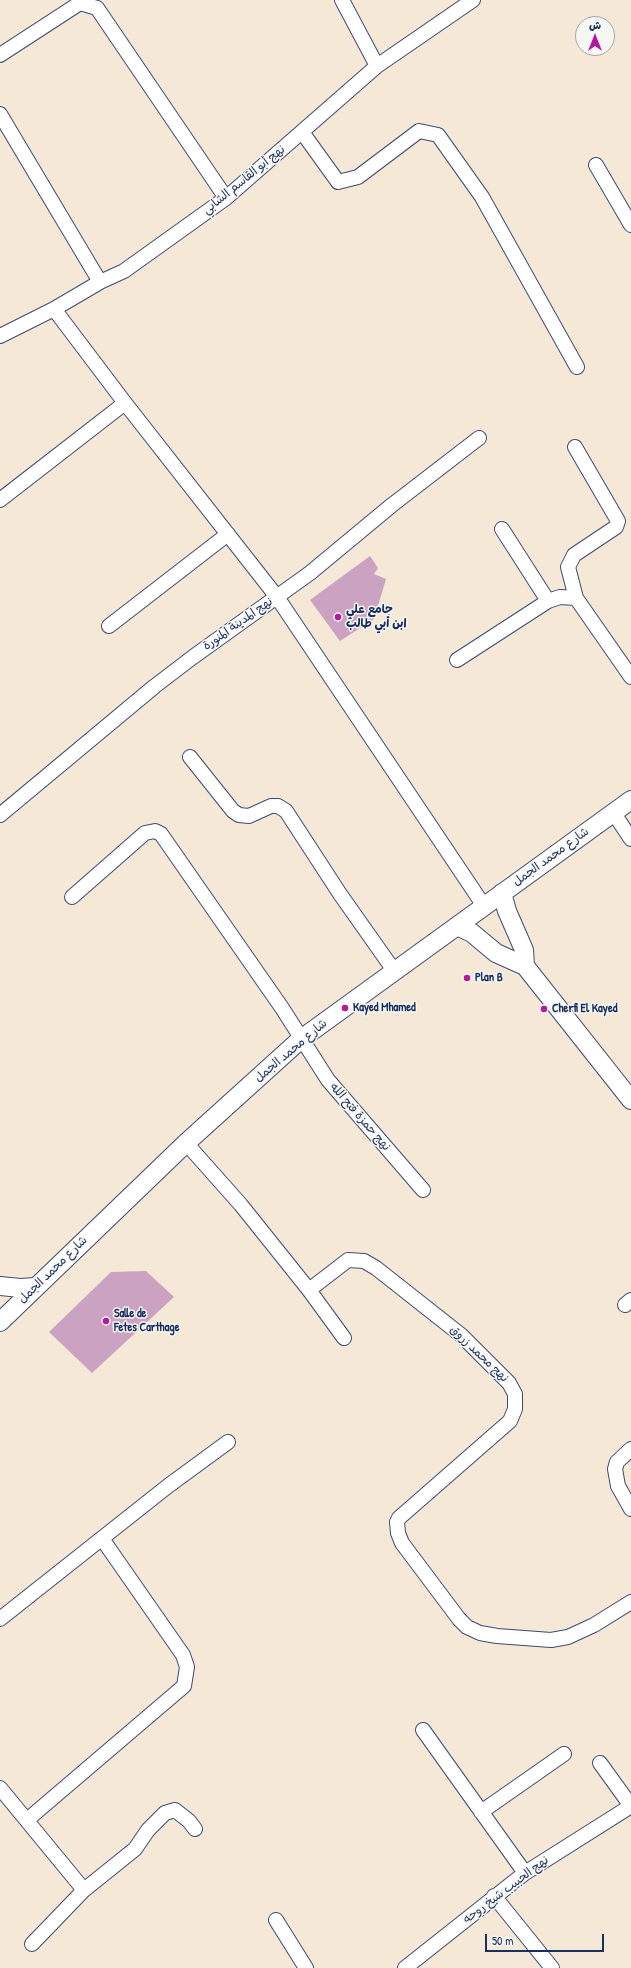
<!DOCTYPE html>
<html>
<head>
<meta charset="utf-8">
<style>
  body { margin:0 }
  #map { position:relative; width:631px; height:1968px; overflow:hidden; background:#f5e8d7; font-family:"Patrick Hand","Playpen Sans Arabic",sans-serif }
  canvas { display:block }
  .north { position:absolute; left:575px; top:16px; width:40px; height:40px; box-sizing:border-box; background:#f6f6f2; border:1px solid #9ea6b7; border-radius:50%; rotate:0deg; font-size:11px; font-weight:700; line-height:16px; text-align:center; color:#1b2f5e }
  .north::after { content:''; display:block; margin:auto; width:14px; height:18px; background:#b5179e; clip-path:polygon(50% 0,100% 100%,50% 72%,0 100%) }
  .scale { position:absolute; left:485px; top:1934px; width:119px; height:18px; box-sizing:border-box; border:2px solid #1b2f5e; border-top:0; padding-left:5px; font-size:12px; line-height:14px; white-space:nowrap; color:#1b2f5e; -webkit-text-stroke:3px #f6f6f2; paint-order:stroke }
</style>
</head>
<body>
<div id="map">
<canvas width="631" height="1968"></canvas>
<div class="north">ش</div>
<div class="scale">50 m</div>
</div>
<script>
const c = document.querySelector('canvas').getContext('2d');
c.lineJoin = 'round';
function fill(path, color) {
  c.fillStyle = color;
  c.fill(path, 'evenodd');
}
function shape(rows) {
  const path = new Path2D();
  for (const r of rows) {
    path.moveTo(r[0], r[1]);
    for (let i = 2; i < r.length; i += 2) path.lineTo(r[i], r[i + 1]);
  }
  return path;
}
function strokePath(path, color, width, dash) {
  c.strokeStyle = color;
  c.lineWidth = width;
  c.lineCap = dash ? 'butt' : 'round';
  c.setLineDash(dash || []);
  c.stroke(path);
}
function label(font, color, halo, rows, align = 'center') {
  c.font = font + ' "Patrick Hand","Playpen Sans Arabic",sans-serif';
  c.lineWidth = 3;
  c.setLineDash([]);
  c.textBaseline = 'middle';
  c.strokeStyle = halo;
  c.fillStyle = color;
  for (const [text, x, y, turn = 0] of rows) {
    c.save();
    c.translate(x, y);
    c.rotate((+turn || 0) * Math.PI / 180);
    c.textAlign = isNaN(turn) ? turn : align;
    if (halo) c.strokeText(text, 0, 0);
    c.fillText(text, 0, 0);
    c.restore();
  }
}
const building = shape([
  [370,556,378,568,374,574,386,579,374,619,340,641,310,600],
  [146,1271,174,1297,92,1373,49,1332,111,1272]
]);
const minor = shape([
  [342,0,377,66],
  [0,55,80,3,97,8,226,198],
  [0,114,100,282],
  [302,132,338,182,358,177,419,131,438,135,482,197,577,367],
  [596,165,631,225],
  [54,309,125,403,277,597,484,906],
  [0,336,54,309,100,282,124,271,226,198,377,66,473,0],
  [575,447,618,521,616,527,574,555,568,567,576,598],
  [0,500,125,403],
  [502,529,548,601],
  [109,626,228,534],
  [457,660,548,601,560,597,576,598,631,677],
  [190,757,233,811,239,815,249,816,271,806,278,806,286,811,340,894,395,972],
  [613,812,631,839],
  [0,815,155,686,193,657,310,573,392,505,479,438],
  [72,897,145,833,155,831,161,834,282,1008,328,1080,423,1190],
  [186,1143,241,1205,309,1290,344,1338],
  [309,1290,348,1260,364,1261,376,1268,461,1335,509,1383,515,1394,515,1409,510,1421,399,1518,397,1522,398,1533,402,1543,459,1619,467,1627,480,1633,497,1636,551,1640,568,1637,594,1625,631,1602],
  [625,1305,631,1300],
  [631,1449,617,1462,615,1469,618,1486,631,1509],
  [0,1619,168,1486,228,1442],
  [423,1730,525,1873],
  [600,1763,631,1806],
  [0,1788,84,1890],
  [481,1812,564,1754],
  [27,1820,184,1686,187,1667,183,1655,103,1540],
  [494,1896,552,1968],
  [276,1920,306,1968],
  [32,1944,84,1890,135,1849,148,1830,165,1813,175,1810,189,1821,195,1829],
  [405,1968,525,1873,631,1806]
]);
const tertiary = shape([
  [502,893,507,911,524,950,525,966],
  [457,926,472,933,496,953,525,966,631,1100],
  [0,1286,20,1288,36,1287],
  [0,1322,186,1143,301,1039,631,800]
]);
const markers = [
  [338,617,4,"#b5179e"],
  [467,978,4,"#b5179e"],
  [345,1008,4,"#b5179e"],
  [544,1009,4,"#b5179e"],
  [106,1321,4,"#b5179e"]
];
const streetNames = [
  ["نهج أبو القاسم الشابي",244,180,-39],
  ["نهج المدينة المنورة",238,624,-35],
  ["شارع محمد الجمل",551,857,-36],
  ["شارع محمد الجمل",291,1051,-40],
  ["نهج حمزة فتح الله",360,1117,49],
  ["شارع محمد الجمل",53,1270,-44],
  ["نهج محمد زروق",479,1354,44],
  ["نهج الحبيب شيخ روحه",506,1890,-37]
];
const poiNames = [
  ["جامع علي",346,610],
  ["ابن أبي طالب",346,624],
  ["Plan B",475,978],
  ["Kayed Mhamed",353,1008],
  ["Cherfi El Kayed",552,1009],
  ["Salle de",114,1314],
  ["Fetes Carthage",114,1328]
];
fill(building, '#cba2c1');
strokePath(minor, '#3c4b70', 16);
strokePath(tertiary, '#3c4b70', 20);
strokePath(minor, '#fff', 14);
strokePath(tertiary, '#fff', 18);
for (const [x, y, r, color] of markers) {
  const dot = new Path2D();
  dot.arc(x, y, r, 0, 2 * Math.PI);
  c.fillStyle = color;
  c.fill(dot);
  strokePath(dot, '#f6f6f2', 1.5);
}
label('12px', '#1b2f5e', '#f6f6f2', streetNames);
label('bold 12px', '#1b2f5e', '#f6f6f2', poiNames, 'left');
</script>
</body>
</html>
